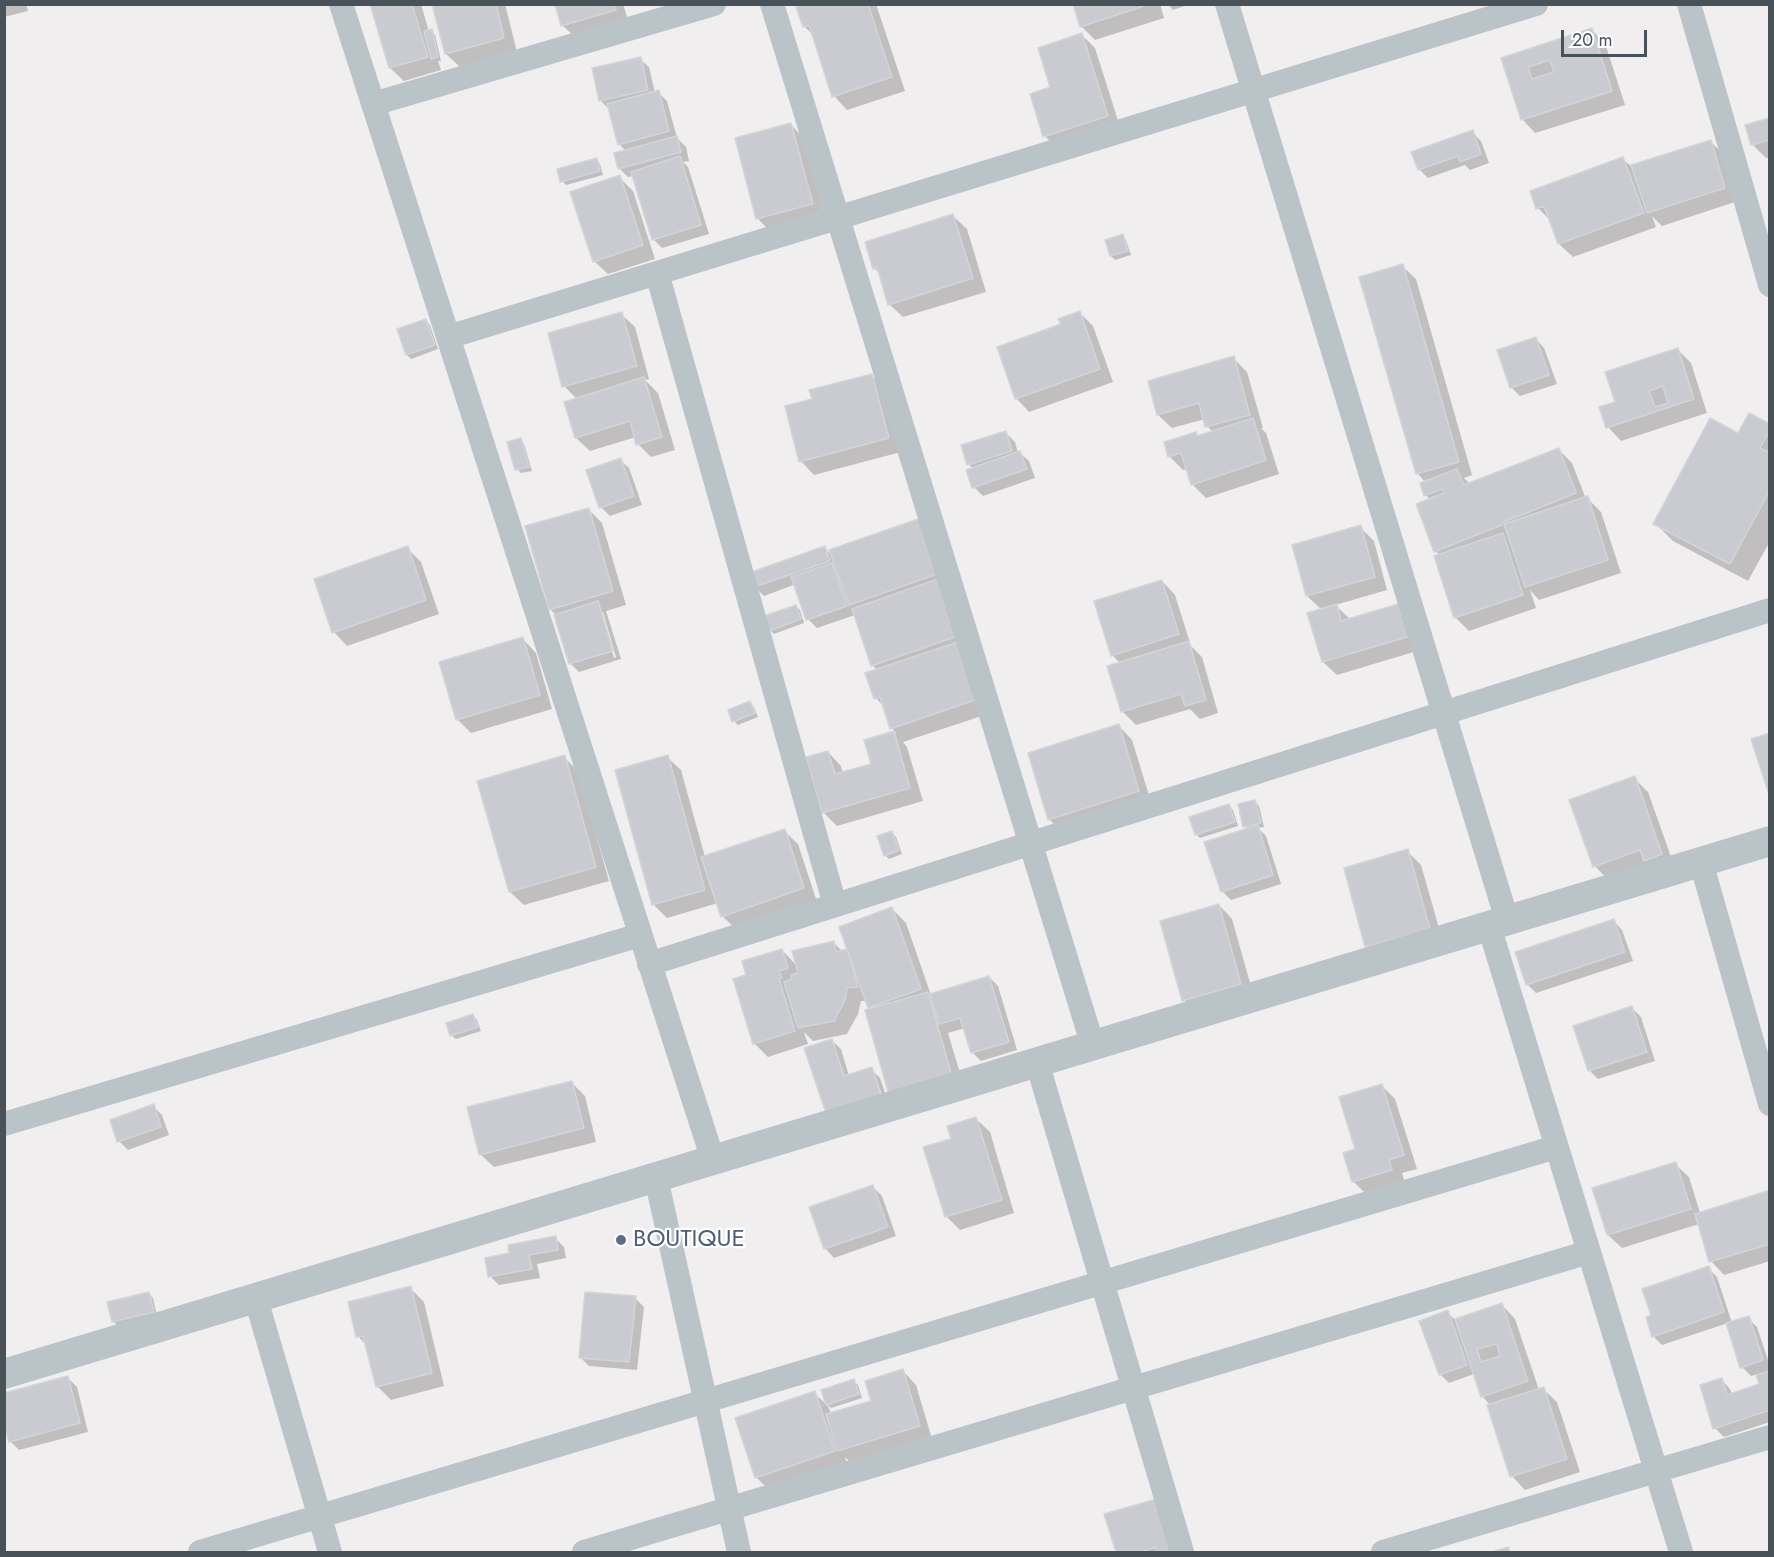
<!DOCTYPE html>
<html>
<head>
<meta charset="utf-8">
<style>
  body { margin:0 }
  #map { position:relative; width:1774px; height:1557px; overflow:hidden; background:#f0eeee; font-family:Jost,sans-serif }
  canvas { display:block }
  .frame { position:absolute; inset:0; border:6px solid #485258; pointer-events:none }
  .scale { position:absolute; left:1561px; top:30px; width:86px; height:27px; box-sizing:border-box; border:3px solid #485258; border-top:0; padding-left:8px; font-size:18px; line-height:21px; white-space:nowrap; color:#485258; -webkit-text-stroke:4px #fff; paint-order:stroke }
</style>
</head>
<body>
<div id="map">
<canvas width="1774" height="1557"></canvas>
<div class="frame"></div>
<div class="scale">20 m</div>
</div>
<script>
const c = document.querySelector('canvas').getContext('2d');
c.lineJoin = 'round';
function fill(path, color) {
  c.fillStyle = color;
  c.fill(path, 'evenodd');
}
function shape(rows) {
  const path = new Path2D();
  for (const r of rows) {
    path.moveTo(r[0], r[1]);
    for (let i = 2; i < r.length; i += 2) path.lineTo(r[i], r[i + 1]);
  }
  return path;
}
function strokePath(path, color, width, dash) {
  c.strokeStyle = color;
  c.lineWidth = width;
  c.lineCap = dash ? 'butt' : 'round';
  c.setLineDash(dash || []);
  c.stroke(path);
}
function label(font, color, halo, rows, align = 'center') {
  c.font = font + ' Jost,sans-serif';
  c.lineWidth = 4.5;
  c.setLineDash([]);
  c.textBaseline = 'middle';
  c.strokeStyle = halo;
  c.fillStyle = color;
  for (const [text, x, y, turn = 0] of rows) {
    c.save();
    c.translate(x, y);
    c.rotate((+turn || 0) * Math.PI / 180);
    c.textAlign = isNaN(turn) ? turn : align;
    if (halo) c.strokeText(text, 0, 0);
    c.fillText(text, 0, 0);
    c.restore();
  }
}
const shadow = shape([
  [4,4,26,4,28,11,4,17],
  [372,4,421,4,429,32,431,31,435,35,441,61,438,61,441,70,404,81,390,68],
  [433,4,505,4,517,52,460,67,446,54],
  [557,4,623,4,629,23,576,38,562,25],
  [810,4,876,4,905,91,847,110,834,96,815,37,804,26],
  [1074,4,1160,4,1164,18,1095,40,1081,26],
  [1168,4,1190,4,1173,10],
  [1592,30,1605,43,1625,105,1535,133,1522,119,1503,59],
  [1082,35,1095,48,1121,130,1058,150,1045,136,1052,88],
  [640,59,649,67,655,93,658,92,667,101,677,138,686,147,689,161,683,162,688,167,709,234,662,248,653,239,633,176,628,177,619,168,626,151,619,144,610,110,601,101,594,69],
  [1770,120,1770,157,1766,158,1753,145,1747,126],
  [790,124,804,138,825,218,771,232,758,219,737,139],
  [1472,132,1481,141,1489,163,1470,170,1465,165,1428,178,1419,169],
  [1710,141,1724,155,1738,201,1662,226,1652,216,1656,227,1573,257,1559,244,1552,222,1538,208,1623,159,1635,170],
  [596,160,600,164,603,175,566,185,562,181],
  [619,177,633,191,655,259,608,274,594,261],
  [953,216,967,229,986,292,903,317,889,304,880,274,874,268],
  [1122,236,1126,240,1131,255,1115,260,1111,256],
  [1402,266,1416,279,1472,475,1464,478,1470,484,1558,449,1572,463,1586,499,1587,498,1601,512,1621,573,1539,600,1530,590,1536,608,1469,631,1455,617,1440,555,1435,551,1430,500,1426,495,1426,483,1418,474,1361,278],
  [1080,313,1093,326,1113,382,1029,412,1016,398,1063,325],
  [621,314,635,327,649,379,645,380,658,393,675,450,651,457,638,444,636,437,590,451,576,438,578,400,564,386],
  [426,321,430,325,438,349,411,359,407,355,399,330],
  [1536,339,1544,348,1557,384,1520,396,1511,387],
  [1677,349,1691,363,1707,413,1621,441,1608,427,1617,403],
  [1233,358,1247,372,1263,428,1261,428,1266,433,1279,474,1206,498,1192,484,1187,469,1183,470,1170,457,1166,443,1195,434,1199,437,1213,432,1207,426,1205,419,1172,428,1158,415],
  [872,376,885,389,901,452,814,475,801,461,813,400],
  [1770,426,1770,541,1748,581,1673,541,1655,523,1738,435],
  [1006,433,1015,442,1018,453,1020,453,1029,461,1035,478,983,496,974,487,968,471,974,469,968,464],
  [520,440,524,444,532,471,521,473,517,469],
  [620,460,629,468,642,505,610,516,601,507],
  [589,510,602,523,626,605,606,611,621,659,579,672,570,663,555,614,550,609],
  [600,612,603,612,616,657,614,658],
  [921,520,994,712,903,742,907,747,923,801,837,826,824,813,828,752,841,766,843,774,873,765,866,741,896,733,892,728,885,708,876,698,878,671,872,665,855,615,817,628,808,619,796,584,764,596,755,587,824,548,834,557],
  [1360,527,1374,541,1387,590,1335,605,1350,619,1404,603,1427,648,1337,675,1323,662,1322,610,1307,596,1294,546],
  [407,548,421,562,439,614,347,646,334,632],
  [1162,581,1175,595,1191,646,1202,657,1218,713,1200,719,1190,709,1136,725,1122,711,1120,663,1112,655],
  [795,606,800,610,804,623,774,634,770,630],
  [523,639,536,653,552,709,471,733,457,719],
  [750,703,754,707,758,717,738,725,734,721],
  [1119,726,1132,740,1152,805,1063,833,1049,819],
  [564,757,578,771,609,881,524,905,510,892,479,782],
  [667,757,681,770,705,857,784,831,798,844,817,902,736,929,722,916,718,903,667,918,653,904],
  [1634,778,1648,792,1675,868,1608,880,1595,866],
  [1255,802,1259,806,1264,827,1258,828,1266,836,1281,884,1231,900,1222,891,1248,830,1245,826],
  [1229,806,1233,810,1238,826,1200,838,1196,834],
  [892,833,896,837,902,854,889,859,885,855],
  [1407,851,1421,865,1443,942,1380,960,1367,946],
  [1219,905,1232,919,1254,997,1197,1013,1184,1000],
  [892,909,906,923,931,995,989,977,998,986,1017,1050,981,1061,972,1052,965,1028,948,1033,966,1093,871,1010,867,1001,861,1001,858,1014,847,1034,813,1041,804,1032,808,1044,768,1057,754,1043,748,976,782,950,797,966,833,942,843,952,849,950],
  [1614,921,1622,930,1633,961,1536,993,1527,984],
  [1632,1008,1641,1017,1655,1061,1598,1079,1589,1070],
  [473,1016,477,1020,481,1031,456,1039,451,1035],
  [832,1041,841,1049,849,1076,871,1069,880,1078,890,1107,837,1125],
  [873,1077,876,1077,885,1105],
  [571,1082,585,1096,596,1142,494,1167,480,1154],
  [1382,1086,1395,1099,1417,1169,1402,1173,1405,1183,1367,1195,1353,1181,1356,1150],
  [153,1106,162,1115,169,1135,128,1150,119,1141],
  [976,1119,990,1132,1014,1213,960,1230,946,1216,953,1140],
  [1675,1164,1689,1177,1700,1213,1770,1192,1770,1261,1724,1275,1711,1261,1699,1224,1622,1248,1608,1235,1594,1189],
  [873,1187,882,1196,896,1236,834,1258,826,1249,811,1208],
  [555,1238,564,1247,566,1258,537,1264,540,1278,499,1285,490,1276,511,1254],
  [1708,1268,1717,1277,1732,1323,1748,1318,1757,1327,1770,1366,1770,1422,1724,1437,1715,1428,1722,1380,1730,1389,1732,1394,1761,1385,1758,1374,1751,1376,1742,1367,1728,1323,1662,1345,1653,1336,1653,1316],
  [410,1288,424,1302,444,1386,391,1400,377,1386,367,1346,358,1336],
  [149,1294,153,1298,157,1316,117,1325,113,1321],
  [635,1298,644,1307,637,1370,589,1366,580,1357],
  [1502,1305,1515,1319,1539,1390,1543,1389,1557,1402,1580,1472,1525,1490,1512,1476,1491,1406,1482,1396,1474,1374,1449,1383,1440,1374,1447,1312,1456,1321],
  [903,1371,916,1385,932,1439,852,1464,845,1457,847,1465,770,1491,757,1478,737,1419,814,1393,828,1406,831,1414,873,1402],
  [68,1378,77,1387,88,1432,19,1450,10,1441],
  [854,1381,858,1385,862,1398,831,1408,827,1404],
  [1106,1515,1185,1552,1117,1552]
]);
const building = shape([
  [370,4,412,4,428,57,389,68,370,4],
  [432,4,496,4,504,38,445,54,432,4],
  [555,4,614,4,616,10,561,26,555,4],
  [804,4,868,4,892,77,832,97,809,25,803,27,796,7,804,4],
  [1073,4,1150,4,1080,27,1073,4],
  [1592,28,1612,91,1521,120,1501,58,1592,28],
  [1550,60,1554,72,1532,79,1528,67,1550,60],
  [432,29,438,57,431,59,424,31,432,29],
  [1082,33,1108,116,1043,137,1030,94,1050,87,1038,48,1082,33],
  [641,57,648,90,599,101,592,68,641,57],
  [659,90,669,131,618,145,607,104,659,90],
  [1770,118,1770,143,1769,140,1751,145,1745,125,1770,118],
  [791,123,813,204,756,219,735,138,791,123],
  [1473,130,1481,154,1460,162,1458,156,1418,170,1411,152,1473,130],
  [677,136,681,152,618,169,614,153,677,136],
  [1711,140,1725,188,1647,213,1631,165,1711,140],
  [680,156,701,225,652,240,631,172,680,156],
  [1623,157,1644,213,1558,244,1544,206,1536,209,1530,191,1623,157],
  [597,158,600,171,560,182,557,169,597,158],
  [620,175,643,245,593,262,570,192,620,175],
  [953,214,973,278,888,305,877,267,873,269,865,242,953,214],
  [1123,234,1128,251,1110,256,1105,240,1123,234],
  [1403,264,1459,462,1416,474,1359,277,1403,264],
  [1080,311,1100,369,1015,399,997,347,1061,324,1058,319,1080,311],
  [622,312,637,366,562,387,548,333,622,312],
  [426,319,435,345,406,355,397,329,426,319],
  [1536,337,1549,375,1510,388,1497,350,1536,337],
  [1678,348,1694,399,1606,428,1599,407,1615,402,1605,372,1678,348],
  [1663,386,1668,403,1655,407,1649,391,1663,386],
  [1234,356,1250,415,1205,427,1199,403,1157,415,1148,381,1234,356],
  [872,374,889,438,799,462,785,406,812,399,809,390,872,374],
  [644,377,662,437,636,445,630,421,575,438,564,402,644,377],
  [1749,413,1770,424,1770,430,1760,448,1770,453,1770,490,1730,564,1653,524,1710,418,1738,433,1749,413],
  [1253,418,1266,460,1191,485,1181,453,1168,457,1164,442,1196,432,1197,436,1253,418],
  [1006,431,1012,451,967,465,961,445,1006,431],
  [521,438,529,467,515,470,507,442,521,438],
  [1559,448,1576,493,1501,523,1502,525,1434,552,1416,504,1444,493,1442,489,1424,496,1420,483,1457,469,1464,485,1559,448],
  [1020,451,1027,469,972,488,966,470,1020,451],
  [621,458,634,496,599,508,586,470,621,458],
  [1588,496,1608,560,1525,587,1504,524,1588,496],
  [589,508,613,591,549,610,525,526,589,508],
  [921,518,940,573,849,605,829,550,921,518],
  [1361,525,1375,577,1306,596,1292,545,1361,525],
  [1503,533,1523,595,1454,618,1434,556,1503,533],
  [408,546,426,600,332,633,314,579,408,546],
  [825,546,830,561,754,587,749,573,825,546],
  [832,563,847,606,806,620,791,577,832,563],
  [938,579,958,636,871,666,852,609,938,579],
  [1162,580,1179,634,1111,656,1094,601,1162,580],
  [598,601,613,651,569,664,554,615,598,601],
  [1405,602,1414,635,1322,662,1307,613,1337,604,1341,621,1405,602],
  [796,605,801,619,769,631,764,616,796,605],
  [523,637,540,695,456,720,439,662,523,637],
  [961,641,981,698,890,729,880,697,874,699,865,673,961,641],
  [1189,641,1206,700,1185,706,1181,694,1121,712,1107,666,1189,641],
  [750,701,755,713,732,722,728,710,750,701],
  [1119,724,1139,791,1048,820,1028,753,1119,724],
  [894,731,910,788,822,813,806,757,828,751,835,774,871,764,864,740,894,731],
  [1770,733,1770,798,1751,739,1770,733],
  [565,755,596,867,509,892,477,781,565,755],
  [668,755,705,890,652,905,615,770,668,755],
  [1635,776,1662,854,1644,861,1640,850,1593,867,1569,800,1635,776],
  [1255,800,1261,823,1243,827,1238,804,1255,800],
  [1229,804,1235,822,1195,835,1189,817,1229,804],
  [1258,825,1273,875,1221,892,1204,842,1258,825],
  [785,829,804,888,721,917,701,857,785,829],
  [892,831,899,850,884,856,877,836,892,831],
  [1408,849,1430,929,1365,947,1344,868,1408,849],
  [1219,904,1241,984,1182,1001,1160,921,1219,904],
  [892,907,921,989,868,1008,839,927,892,907],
  [1614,919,1625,952,1526,985,1515,952,1614,919],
  [834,941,836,952,847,949,858,987,847,988,845,1000,834,1021,798,1028,784,982,792,979,791,975,798,973,792,951,834,941],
  [782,949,788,968,779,971,782,978,779,979,795,1031,753,1044,733,979,746,975,742,961,782,949],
  [989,976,1009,1042,971,1053,960,1018,939,1024,930,994,989,976],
  [928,992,953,1080,890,1099,865,1010,928,992],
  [1632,1006,1647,1052,1588,1071,1573,1026,1632,1006],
  [473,1014,478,1027,450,1036,446,1023,473,1014],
  [832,1039,844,1076,872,1067,882,1098,827,1116,804,1048,832,1039],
  [572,1081,584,1128,479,1155,467,1107,572,1081],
  [1382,1084,1404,1155,1389,1160,1392,1170,1352,1182,1343,1153,1355,1149,1339,1097,1382,1084],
  [154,1104,161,1127,117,1142,110,1120,154,1104],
  [976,1117,1002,1200,945,1217,923,1147,951,1139,947,1126,976,1117],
  [1676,1162,1691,1209,1607,1235,1592,1188,1676,1162],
  [873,1185,888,1227,824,1249,809,1207,873,1185],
  [1770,1190,1770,1244,1709,1262,1695,1214,1770,1190],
  [556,1236,558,1250,529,1255,532,1269,488,1277,485,1258,509,1253,508,1245,556,1236],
  [1709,1266,1724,1312,1652,1337,1646,1317,1651,1315,1642,1289,1709,1266],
  [411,1286,432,1373,376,1387,363,1336,356,1337,348,1302,411,1286],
  [149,1292,154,1312,112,1322,107,1302,149,1292],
  [585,1292,636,1296,629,1362,579,1358,585,1292],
  [1502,1303,1528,1381,1481,1397,1455,1319,1502,1303],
  [1497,1344,1500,1356,1481,1362,1477,1349,1497,1344],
  [1448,1310,1467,1365,1439,1375,1419,1321,1448,1310],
  [1749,1316,1763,1360,1740,1368,1726,1323,1749,1316],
  [903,1369,920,1426,837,1451,826,1414,871,1401,865,1381,903,1369],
  [1770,1371,1770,1410,1713,1429,1700,1385,1722,1378,1727,1395,1759,1384,1756,1375,1770,1371],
  [68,1376,80,1423,9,1442,4,1425,4,1393,68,1376],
  [854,1379,859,1394,826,1405,821,1390,854,1379],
  [1544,1387,1567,1459,1510,1477,1487,1405,1544,1387],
  [815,1391,835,1451,755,1478,735,1418,815,1391],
  [1160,1498,1176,1552,1157,1552,1156,1547,1140,1552,1116,1552,1104,1514,1160,1498],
  [1508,1547,1510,1552,1492,1552,1508,1547]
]);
const minor = shape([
  [341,4,713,1160],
  [772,4,1093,1046],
  [1227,4,1507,920],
  [1689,4,1770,285],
  [373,104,714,4],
  [657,273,835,905],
  [448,337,1536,4],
  [1701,862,1770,1104],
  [1489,926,1681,1552],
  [649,964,1770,610],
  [1037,1062,1182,1552],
  [4,1124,640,935],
  [656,1178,739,1552],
  [256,1299,330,1552],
  [200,1552,1556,1147],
  [584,1552,1589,1252],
  [1383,1552,1770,1437]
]);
const tertiary = shape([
  [4,1374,1770,841]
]);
const markers = [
  [621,1240,6,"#5c6f8a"]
];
const serviceNames = [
  ["BOUTIQUE",633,1240]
];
fill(shadow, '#0003');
fill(building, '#c9cbd0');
strokePath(building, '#d2d5d8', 1.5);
strokePath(minor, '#bac3c8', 24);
strokePath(tertiary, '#bac3c8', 30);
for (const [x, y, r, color] of markers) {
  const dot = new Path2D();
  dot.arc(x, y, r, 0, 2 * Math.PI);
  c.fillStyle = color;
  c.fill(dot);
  strokePath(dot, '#fff', 2);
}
label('24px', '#4e5e75', '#fff', serviceNames, 'left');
</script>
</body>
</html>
